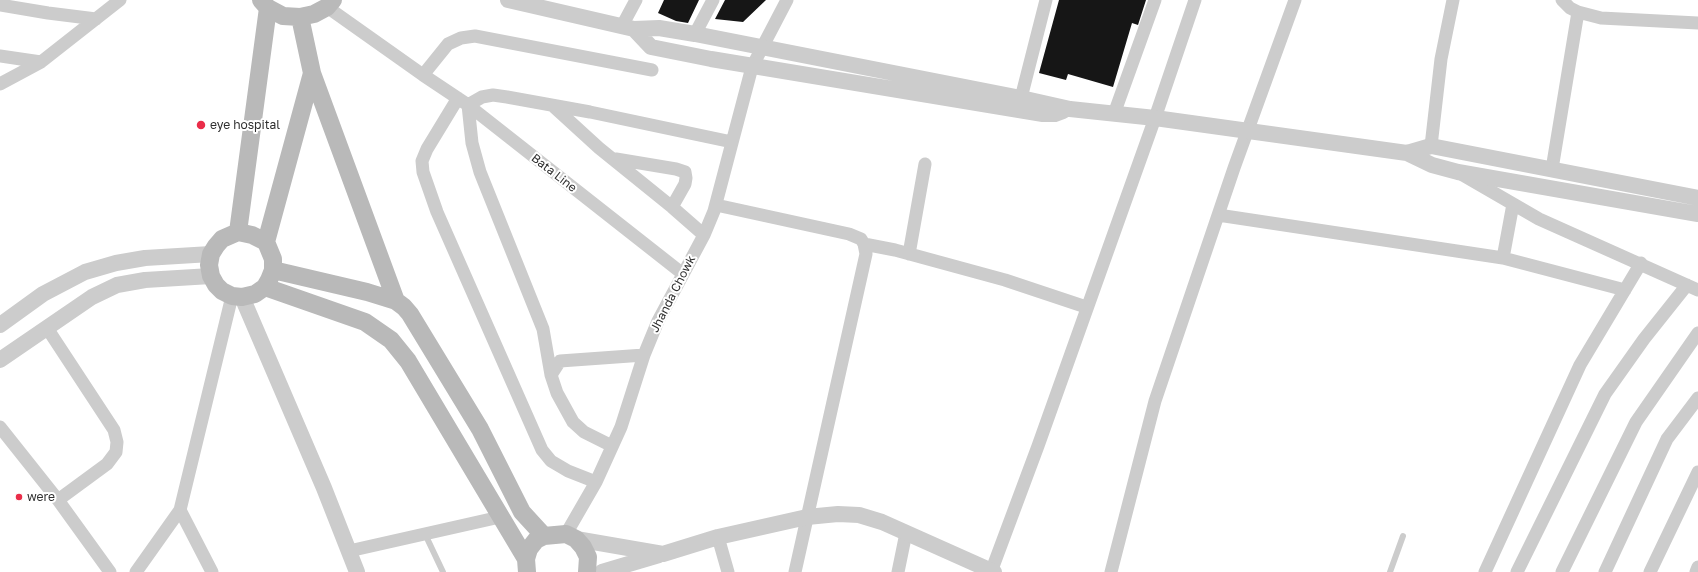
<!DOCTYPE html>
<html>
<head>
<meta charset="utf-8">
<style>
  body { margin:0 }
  canvas { display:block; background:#fff }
</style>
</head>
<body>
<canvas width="1698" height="572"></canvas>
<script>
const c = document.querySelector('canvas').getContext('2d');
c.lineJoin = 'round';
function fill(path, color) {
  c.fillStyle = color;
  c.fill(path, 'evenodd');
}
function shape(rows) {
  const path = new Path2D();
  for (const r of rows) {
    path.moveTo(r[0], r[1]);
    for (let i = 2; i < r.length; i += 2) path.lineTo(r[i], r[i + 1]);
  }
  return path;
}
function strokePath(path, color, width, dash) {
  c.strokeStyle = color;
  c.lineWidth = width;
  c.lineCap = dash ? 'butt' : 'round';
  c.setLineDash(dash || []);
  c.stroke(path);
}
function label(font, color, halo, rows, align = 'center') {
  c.font = font + ' "Golos Text",sans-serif';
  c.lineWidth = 4;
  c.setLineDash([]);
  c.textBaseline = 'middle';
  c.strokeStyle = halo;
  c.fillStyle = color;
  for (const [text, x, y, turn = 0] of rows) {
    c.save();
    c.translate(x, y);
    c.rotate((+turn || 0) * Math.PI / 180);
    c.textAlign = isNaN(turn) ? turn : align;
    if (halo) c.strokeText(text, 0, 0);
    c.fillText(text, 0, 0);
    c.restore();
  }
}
const building = shape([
  [664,0,699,0,688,23,676,21,658,13],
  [725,0,766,0,743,22,715,19],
  [1059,0,1146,0,1138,25,1132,23,1113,87,1068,74,1066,80,1039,73]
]);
const service = shape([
  [425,534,443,572],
  [1390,572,1403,536]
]);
const minor = shape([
  [1562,0,1570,8,1578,12,1601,18,1698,23],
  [0,5,48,13,96,19],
  [327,7,423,75,468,105,683,274],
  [622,26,636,0],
  [695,34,713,0],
  [0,56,41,62],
  [423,75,448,44,461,38,475,36,652,70],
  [0,84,41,62,120,0],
  [458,98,427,149,422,161,423,172,437,212,542,450,551,461,568,471,596,482],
  [1021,98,1046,0],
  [553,106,599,148,672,207,704,235],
  [1114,114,1155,0],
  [1431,146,1441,59,1453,0],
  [616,159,676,169,685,172,686,178,685,184,672,207],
  [1552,169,1578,12],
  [1463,175,1539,219,1698,290],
  [716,205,849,234,861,239,864,244,866,254,795,572],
  [1218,215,1503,258,1625,290],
  [864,244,895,250,1005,280,1086,307],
  [909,254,925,164],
  [1503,258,1513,204],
  [47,328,114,430,117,442,116,452,107,464,58,500],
  [551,375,560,361,644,355],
  [0,427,58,500,110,572],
  [612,446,584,432,573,422,557,393,551,375,543,329,480,172,472,143,468,105,482,97,493,95,507,97,590,112,732,142],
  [180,510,212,572],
  [566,534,596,482,621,427,644,355,658,321,704,235,714,211,752,67,787,0],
  [718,537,728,572],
  [349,551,500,517],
  [136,572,180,510,232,296],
  [898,572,906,533],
  [991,572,1038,446,1155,118,1195,0],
  [1111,572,1155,401,1234,168,1295,0],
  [1485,572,1580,365,1641,263],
  [1517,572,1605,394,1644,339,1687,285],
  [1562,572,1636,422,1698,333],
  [1605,572,1667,439,1698,398],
  [1650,572,1698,472],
  [1696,572,1698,567]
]);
const tertiary = shape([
  [508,0,634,29,659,28,695,34,1021,98,1070,109,1155,118,1407,153,1432,165,1458,172,1698,214],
  [634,29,651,47,711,59,1043,114,1055,114,1063,111],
  [1407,153,1431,146,1698,198],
  [242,297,324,488,357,572],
  [0,325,43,294,85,272,116,263,145,258,211,254],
  [0,360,92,297,117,285,145,280,211,276],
  [576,539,663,554,718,537,807,517,838,514,859,515,882,522,994,572],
  [602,572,659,555]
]);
const secondary = shape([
  [261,0,268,8,283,16,300,17,314,14,327,7,333,0],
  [312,73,396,301],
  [238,232,268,8],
  [238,232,252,235,266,242,273,259,273,270,269,280,265,287,255,294,242,297,232,296,222,291,216,285,211,276,209,265,211,254,216,246,222,239,238,232],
  [266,242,312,73,300,17],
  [273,270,367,292,396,301,404,307,410,314,480,429,522,512,544,536],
  [265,287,365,322,391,340,408,361,526,559],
  [527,572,526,559,529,549,536,540,544,536,566,534,576,539,583,547,588,557,587,572]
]);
const markers = [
  [201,125,5,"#ea2d49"],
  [19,497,4,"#ea2d49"]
];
const poiNames = [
  ["eye hospital",210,125],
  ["were",27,497]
];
const streetNames = [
  ["Bata Line",554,173,38],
  ["Jhanda Chowk",673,294,-63]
];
fill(building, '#161616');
strokePath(service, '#ccc', 6);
strokePath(minor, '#ccc', 13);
strokePath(tertiary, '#ccc', 16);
strokePath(secondary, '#b9b9b9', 18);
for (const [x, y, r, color] of markers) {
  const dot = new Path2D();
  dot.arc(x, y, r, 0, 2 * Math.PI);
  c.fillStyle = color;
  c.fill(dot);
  strokePath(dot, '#fff', 1.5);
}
label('12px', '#2f2f2f', '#fff', poiNames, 'left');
label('12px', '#2f2f2f', '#fff', streetNames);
</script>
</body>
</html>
